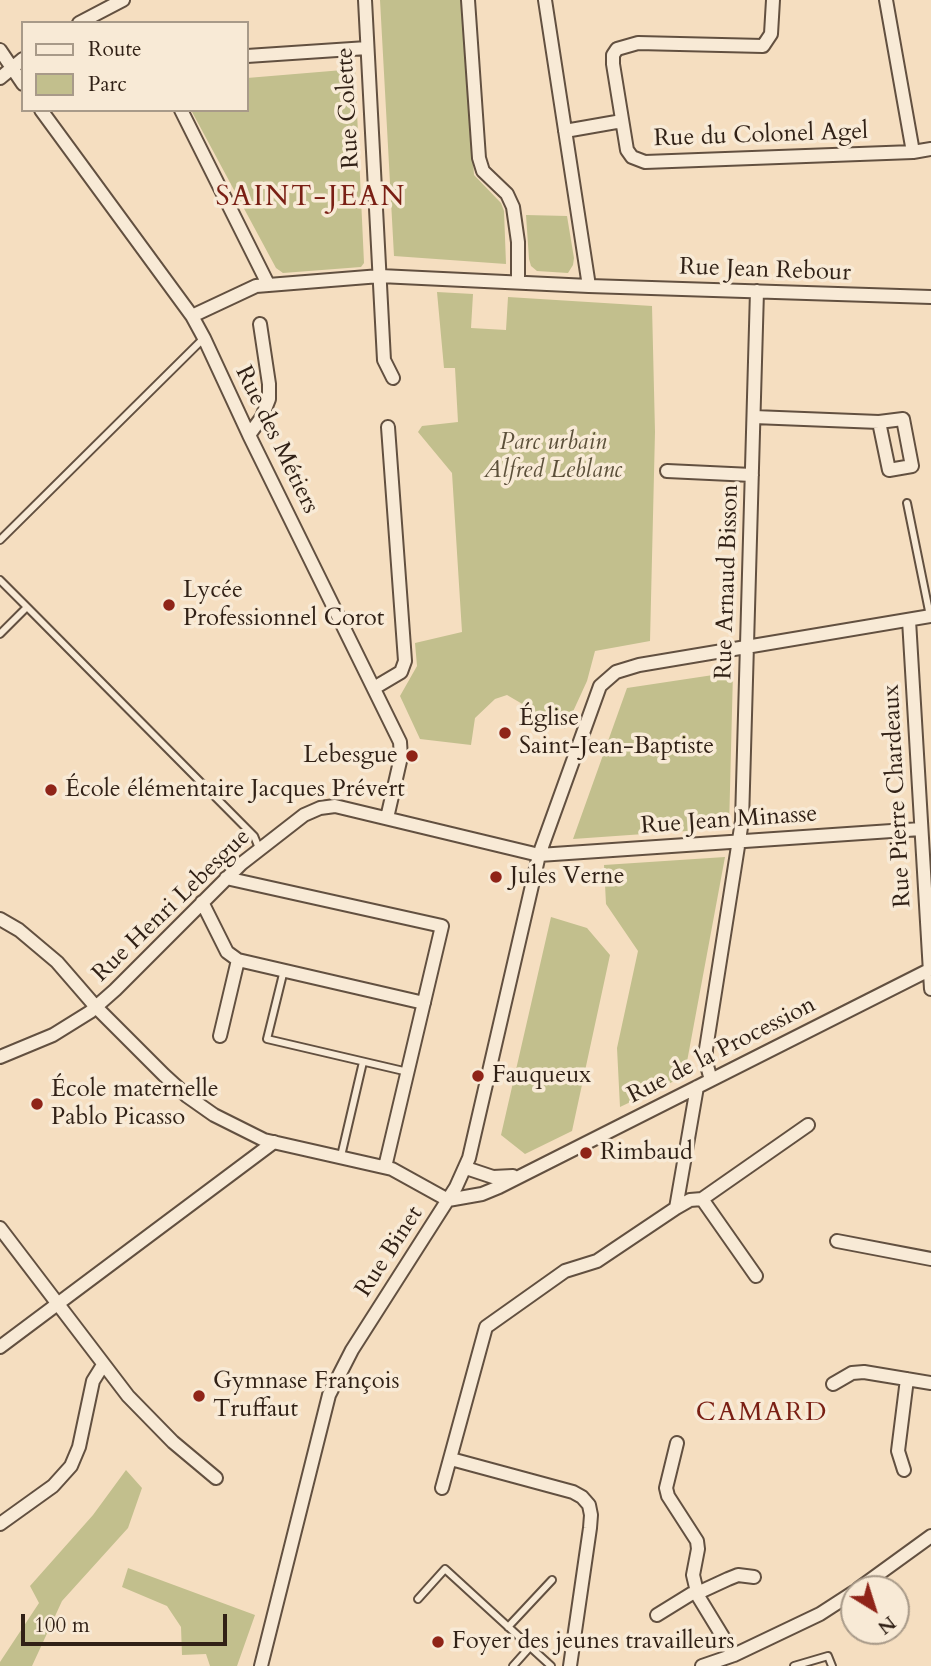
<!DOCTYPE html>
<html>
<head>
<meta charset="utf-8">
<style>
  body { margin:0 }
  #map { position:relative; width:931px; height:1666px; overflow:hidden; background:#f5dec0; font-family:Cardo,serif }
  canvas { display:block }
  .legend { position:absolute; left:21px; top:21px; width:228px; height:91px; box-sizing:border-box; background:#f8ead6; border:2px solid #a89a89; margin:0; padding:9px 12px; list-style:none; font-size:21px; color:#312116 }
  .legend li { display:flex; align-items:center; gap:14px; height:35px }
  .legend b { width:35px; border:2px solid #a89a89 }
  .north { position:absolute; left:840px; top:1575px; width:70px; height:70px; box-sizing:border-box; background:#f8ead6; border:2px solid #a89a89; border-radius:50%; rotate:142deg; font-size:19px; font-weight:700; line-height:28px; text-align:center; color:#312116 }
  .north::after { content:''; display:block; margin:auto; width:24px; height:32px; background:#8f2418; clip-path:polygon(50% 0,100% 100%,50% 72%,0 100%) }
  .scale { position:absolute; left:21px; top:1614px; width:206px; height:32px; box-sizing:border-box; border:4px solid #312116; border-top:0; padding-left:9px; font-size:21px; line-height:24px; white-space:nowrap; color:#312116; -webkit-text-stroke:5px #f8ead6; paint-order:stroke }
</style>
</head>
<body>
<div id="map">
<canvas width="931" height="1666"></canvas>
<ul class="legend">
<li><b style="height:9px;background:#f8ead6"></b>Route</li>
<li><b style="height:19px;background:#c2bf8d"></b>Parc</li>
</ul>
<div class="north">N</div>
<div class="scale">100 m</div>
</div>
<script>
const c = document.querySelector('canvas').getContext('2d');
c.lineJoin = 'round';
function fill(path, color) {
  c.fillStyle = color;
  c.fill(path, 'evenodd');
}
function shape(rows) {
  const path = new Path2D();
  for (const r of rows) {
    path.moveTo(r[0], r[1]);
    for (let i = 2; i < r.length; i += 2) path.lineTo(r[i], r[i + 1]);
  }
  return path;
}
function strokePath(path, color, width, dash) {
  c.strokeStyle = color;
  c.lineWidth = width;
  c.lineCap = dash ? 'butt' : 'round';
  c.setLineDash(dash || []);
  c.stroke(path);
}
function label(font, color, halo, rows, align = 'center') {
  c.font = font + ' Cardo,serif';
  c.lineWidth = 7;
  c.setLineDash([]);
  c.textBaseline = 'middle';
  c.strokeStyle = halo;
  c.fillStyle = color;
  for (const [text, x, y, turn = 0] of rows) {
    c.save();
    c.translate(x, y);
    c.rotate((+turn || 0) * Math.PI / 180);
    c.textAlign = isNaN(turn) ? turn : align;
    if (halo) c.strokeText(text, 0, 0);
    c.fillText(text, 0, 0);
    c.restore();
  }
}
const green = shape([
  [380,0,462,0,474,175,501,203,504,211,506,264,394,256],
  [355,69,364,263,361,267,283,273,276,268,191,110,247,110,247,78],
  [526,215,567,216,574,258,573,265,568,273,537,271,531,266,529,259],
  [437,292,473,294,471,328,506,330,508,297,652,306,655,432,650,641,595,651,587,681,565,729,507,695,495,699,475,718,471,745,420,739,400,696,417,666,415,643,462,632,452,473,418,432,422,426,458,422,455,368,444,368],
  [733,672,729,828,573,839,627,688],
  [725,857,686,1067,689,1074,620,1107,617,1048,638,951,606,904,604,865],
  [551,917,587,928,610,955,572,1131,525,1154,501,1135],
  [126,1470,142,1488,128,1528,62,1601,32,1666,0,1666,0,1662,39,1603,30,1586,93,1515],
  [128,1568,255,1615,237,1666,210,1666,206,1654,182,1655,181,1627,167,1606,122,1587]
]);
const lane = shape([
  [907,503,930,616],
  [0,540,204,338],
  [0,580,27,607],
  [0,634,27,607,254,836,259,848],
  [284,970,267,1039,408,1072],
  [341,1156,363,1062],
  [418,1599,445,1569,551,1666],
  [508,1627,552,1580],
  [513,1666,530,1647],
  [794,1666,828,1656,832,1666]
]);
const street = shape([
  [365,0,384,360,393,378],
  [468,0,479,158,483,171,507,194,513,207,518,242,518,282],
  [545,0,589,286],
  [773,0,771,34,763,46,638,43,617,49,613,55,613,64,627,150,632,157,645,162,913,152,931,149],
  [886,0,913,152],
  [79,23,123,0],
  [0,50,23,84],
  [247,56,367,48],
  [0,78,23,59],
  [41,110,192,316,204,338,249,435,400,742,401,757,387,818],
  [181,110,268,284],
  [565,131,622,121],
  [192,316,256,286,380,276,589,286,931,297],
  [754,417,879,422,889,470,912,466,903,419,879,422],
  [249,435,262,417,269,399,269,384,260,324],
  [667,471,752,475],
  [909,620,931,989],
  [374,688,401,672,405,661,388,427],
  [226,878,442,926,385,1167],
  [202,902,227,952,238,960,424,1003],
  [0,919,19,930,57,962,96,1007,164,1075,187,1096,214,1115,264,1140,392,1169,448,1200],
  [220,1036,238,960],
  [0,1057,53,1035,90,1012,115,990,241,864,304,815,320,808,335,806,539,855,921,829],
  [711,1080,706,1062,706,1049,742,821,757,291],
  [466,1168,493,1177,513,1176],
  [702,1199,756,1276],
  [448,1200,482,1194,499,1187,931,969],
  [676,1208,690,1200,702,1199,808,1125],
  [0,1228,128,1396,173,1442,216,1478],
  [837,1241,931,1259],
  [0,1347,274,1142],
  [833,1384,852,1373,864,1372,931,1383],
  [677,1443,666,1488,668,1496,697,1541,698,1549,693,1575,698,1596,734,1655],
  [451,1459,573,1492,582,1497,589,1505,591,1515,590,1528,570,1666],
  [904,1470,898,1451,907,1379],
  [442,1488,486,1327,565,1271,597,1261,676,1208,697,1087],
  [0,1524,53,1486,71,1466,79,1447,93,1381,103,1365],
  [858,1589,931,1536],
  [657,1615,691,1594,702,1591,728,1579,738,1575,754,1577],
  [261,1666,329,1395,352,1350,456,1187,469,1158,539,855,600,686,616,672,639,665,931,616],
  [702,1666,734,1655,820,1614,854,1592]
]);
const markers = [
  [169,605,7,"#8f2418"],
  [505,733,7,"#8f2418"],
  [412,756,7,"#8f2418"],
  [51,790,7,"#8f2418"],
  [496,877,7,"#8f2418"],
  [478,1076,7,"#8f2418"],
  [37,1104,7,"#8f2418"],
  [586,1153,7,"#8f2418"],
  [199,1396,7,"#8f2418"],
  [438,1642,7,"#8f2418"]
];
const streetNames = [
  ["Rue Colette",349,108,-93],
  ["Rue du Colonel Agel",761,136,-2],
  ["Rue Jean Rebour",765,271,2],
  ["Rue des Métiers",276,440,64],
  ["Rue Arnaud Bisson",728,582,-88],
  ["Rue Pierre Chardeaux",898,796,-93],
  ["Rue Jean Minasse",729,821,-4],
  ["Rue Henri Lebesgue",172,906,-44],
  ["Rue de la Procession",722,1051,-27],
  ["Rue Binet",390,1252,-57]
];
const parkNames = [
  ["Parc urbain",553,443],
  ["Alfred Leblanc",553,471]
];
const poiNames = [
  ["Lycée",183,591],
  ["Professionnel Corot",183,619],
  ["Église",519,719],
  ["Saint-Jean-Baptiste",519,747],
  ["Lebesgue",398,756,"right"],
  ["École élémentaire Jacques Prévert",65,790],
  ["Jules Verne",510,877],
  ["Fauqueux",492,1076],
  ["École maternelle",51,1090],
  ["Pablo Picasso",51,1118],
  ["Rimbaud",600,1153],
  ["Gymnase François",213,1382],
  ["Truffaut",213,1410],
  ["Foyer des jeunes travailleurs",452,1642]
];
const neighbourhoodNames = [
  ["CAMARD",762,1414]
];
const quarterNames = [
  ["SAINT-JEAN",311,199]
];
fill(green, '#c2bf8d');
strokePath(lane, '#625040', 10);
strokePath(street, '#625040', 16);
strokePath(lane, '#f8ead6', 6);
strokePath(street, '#f8ead6', 12);
for (const [x, y, r, color] of markers) {
  const dot = new Path2D();
  dot.arc(x, y, r, 0, 2 * Math.PI);
  c.fillStyle = color;
  c.fill(dot);
  strokePath(dot, '#f8ead6', 2.5);
}
label('24px', '#312116', '#f8ead6', streetNames);
label('italic 24px', '#5c503a', '#f8ead6', parkNames);
label('24px', '#312116', '#f8ead6', poiNames, 'left');
c.letterSpacing = '2px';
label('26px', '#7a1f14', '#f8ead6', neighbourhoodNames);
c.letterSpacing = '0px';
c.letterSpacing = '2px';
label('28px', '#7a1f14', '#f8ead6', quarterNames);
c.letterSpacing = '0px';
</script>
</body>
</html>
